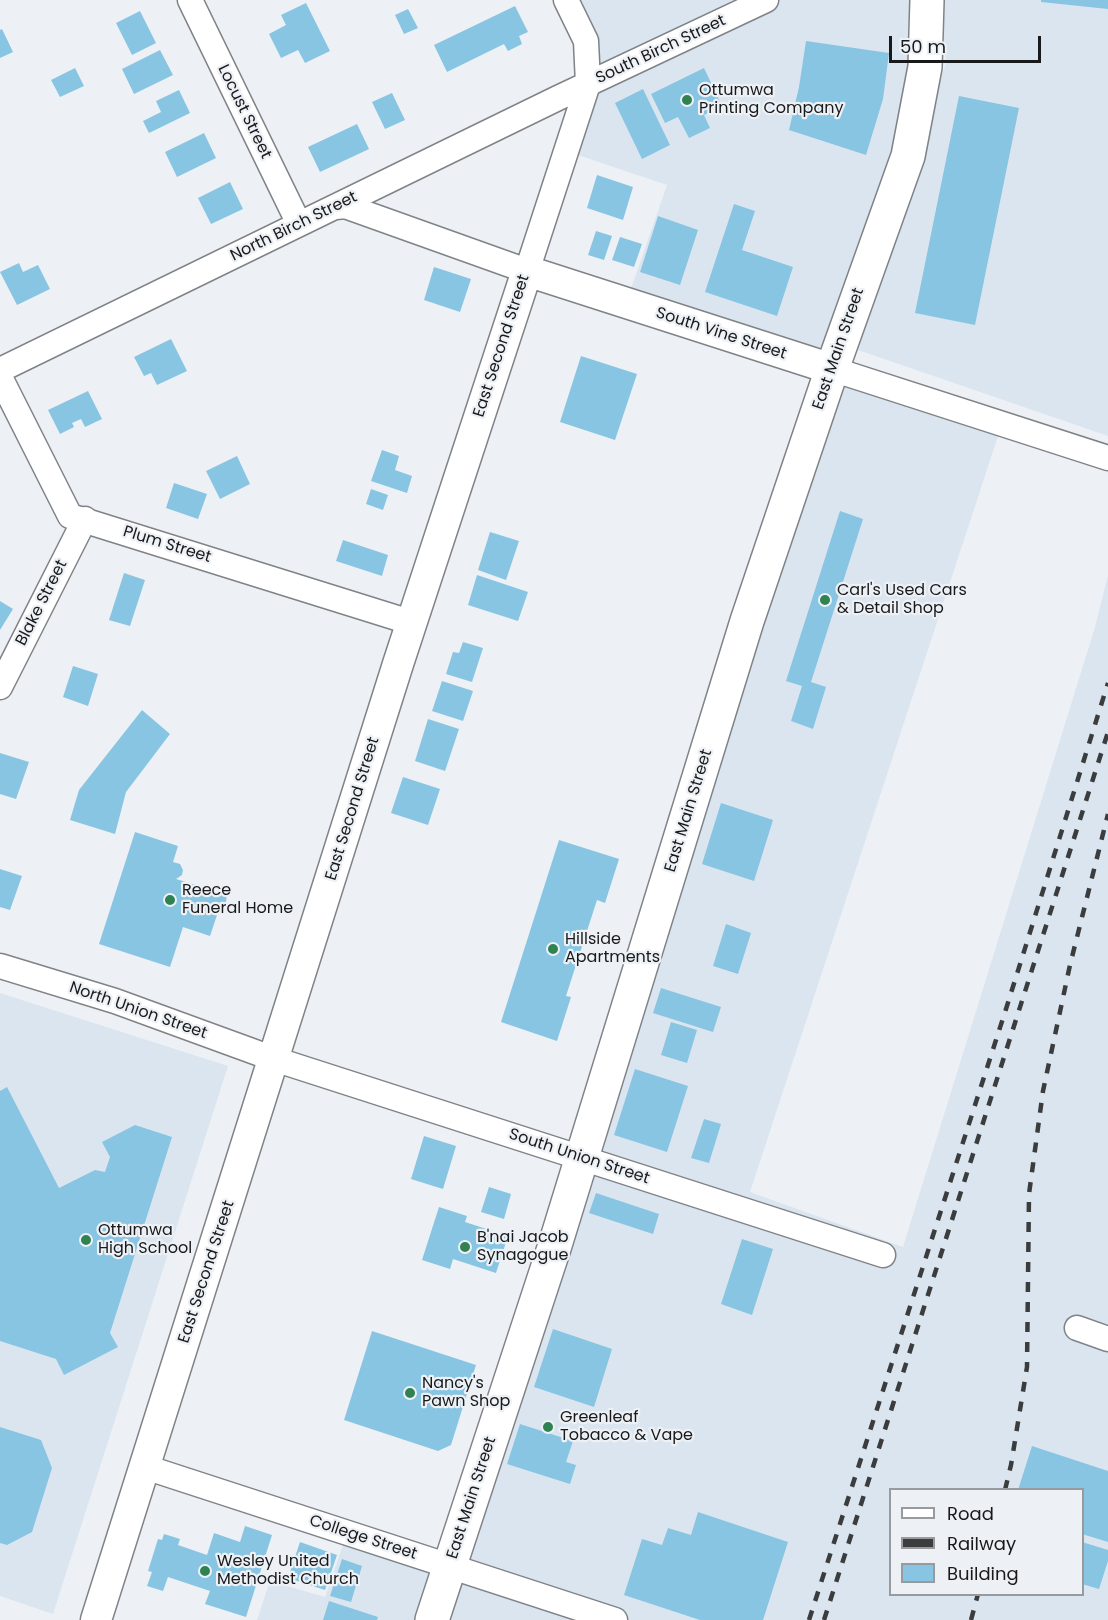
<!DOCTYPE html>
<html>
<head>
<meta charset="utf-8">
<style>
  body { margin:0 }
  #map { position:relative; width:1108px; height:1620px; overflow:hidden; background:#edf1f5; font-family:Poppins,sans-serif }
  canvas { display:block }
  .legend { position:absolute; left:889px; top:1488px; width:195px; height:108px; box-sizing:border-box; background:#edf1f5; border:2px solid #989b9e; margin:0; padding:8px 10px; list-style:none; font-size:18px; color:#18191b }
  .legend li { display:flex; align-items:center; gap:12px; height:30px }
  .legend b { width:30px; border:2px solid #989b9e }
  .scale { position:absolute; left:889px; top:36px; width:152px; height:27px; box-sizing:border-box; border:3px solid #18191b; border-top:0; padding-left:8px; font-size:18px; line-height:21px; white-space:nowrap; color:#18191b; -webkit-text-stroke:4px #edf1f5; paint-order:stroke }
</style>
</head>
<body>
<div id="map">
<canvas width="1108" height="1620"></canvas>
<ul class="legend">
<li><b style="height:8px;background:#fff"></b>Road</li>
<li><b style="height:8px;background:#3b3c3e"></b>Railway</li>
<li><b style="height:16px;background:#88c5e2"></b>Building</li>
</ul>
<div class="scale">50 m</div>
</div>
<script>
const c = document.querySelector('canvas').getContext('2d');
c.lineJoin = 'round';
function fill(path, color) {
  c.fillStyle = color;
  c.fill(path, 'evenodd');
}
function shape(rows) {
  const path = new Path2D();
  for (const r of rows) {
    path.moveTo(r[0], r[1]);
    for (let i = 2; i < r.length; i += 2) path.lineTo(r[i], r[i + 1]);
  }
  return path;
}
function strokePath(path, color, width, dash) {
  c.strokeStyle = color;
  c.lineWidth = width;
  c.lineCap = dash ? 'butt' : 'round';
  c.setLineDash(dash || []);
  c.stroke(path);
}
function label(font, color, halo, rows, align = 'center') {
  c.font = font + ' Poppins,sans-serif';
  c.lineWidth = 4.5;
  c.setLineDash([]);
  c.textBaseline = 'middle';
  c.strokeStyle = halo;
  c.fillStyle = color;
  for (const [text, x, y, turn = 0] of rows) {
    c.save();
    c.translate(x, y);
    c.rotate((+turn || 0) * Math.PI / 180);
    c.textAlign = isNaN(turn) ? turn : align;
    if (halo) c.strokeText(text, 0, 0);
    c.fillText(text, 0, 0);
    c.restore();
  }
}
const built = shape([
  [566,0,927,0,925,67,832,369,1002,424,750,1192,903,1247,1095,627,1108,575,1108,1620,257,1620,270,1581,325,1597,347,1533,449,1567,832,370,626,303,667,185,566,151,588,84],
  [890,1490,1082,1490,1082,1594,890,1594],
  [941,0,1108,0,1108,436,858,350,946,62],
  [0,993,228,1066,53,1614,0,1596]
]);
const building = shape([
  [1041,0,1108,0,1108,9,1041,2],
  [306,3,330,51,305,63,298,50,281,58,269,34,286,25,281,15],
  [515,6,528,32,519,36,522,44,508,51,504,44,447,72,434,45],
  [408,9,418,28,404,34,395,15],
  [140,11,156,43,132,55,116,23],
  [2,29,13,52,0,58,0,30],
  [806,41,889,53,883,99,866,155,789,130,799,87],
  [160,50,173,75,134,94,122,69],
  [75,68,84,86,60,97,51,80],
  [704,68,722,106,704,115,710,128,689,138,678,117,665,123,651,94],
  [643,89,670,145,642,159,615,103],
  [179,90,190,113,149,133,143,121,161,112,156,101],
  [392,93,405,120,385,129,372,102],
  [959,96,1019,108,975,325,915,313],
  [357,124,369,149,320,172,308,147],
  [204,133,216,158,177,177,165,152],
  [597,175,633,187,623,220,587,208],
  [230,182,243,209,211,224,198,198],
  [734,204,755,211,742,250,793,267,777,316,705,292],
  [658,216,698,230,680,285,640,272],
  [596,231,612,236,604,260,588,255],
  [620,237,642,244,634,267,612,260],
  [19,263,23,272,38,265,50,289,17,305,0,272],
  [434,267,471,279,460,312,424,300],
  [171,339,187,371,157,385,151,373,144,376,134,357],
  [581,356,637,374,615,440,560,422],
  [88,391,102,419,85,427,81,419,72,423,74,427,60,434,48,410],
  [382,450,399,456,395,470,412,476,407,493,371,481],
  [237,456,250,484,220,499,206,471],
  [174,483,207,494,198,519,166,508],
  [371,489,388,495,383,510,366,504],
  [840,511,863,519,811,682,826,687,813,729,791,721,802,686,786,681],
  [490,532,519,541,506,580,478,570],
  [343,540,388,555,382,576,336,561],
  [124,573,145,580,130,626,109,620],
  [477,575,528,592,518,621,468,605],
  [0,601,13,609,0,630],
  [463,642,483,648,472,682,446,674,453,652,459,653],
  [73,666,98,674,88,706,63,697],
  [442,681,473,691,463,721,432,711],
  [142,710,170,734,126,792,115,834,70,820,79,790],
  [428,719,459,729,445,771,415,761],
  [0,753,29,762,16,799,0,794],
  [403,777,440,789,428,825,391,813],
  [721,803,773,820,754,881,702,864],
  [135,832,178,846,173,862,180,864,183,870,182,875,176,879,196,885,196,888,212,894,221,890,227,895,226,902,220,906,210,936,183,927,170,967,99,944],
  [559,840,619,859,605,903,597,900,566,996,571,997,557,1041,501,1022],
  [0,869,22,876,10,910,0,907],
  [726,924,751,933,738,974,713,966],
  [661,988,721,1007,713,1032,653,1013],
  [671,1022,697,1030,687,1063,661,1055],
  [635,1069,688,1086,667,1152,614,1135],
  [7,1087,59,1188,95,1170,105,1172,110,1157,102,1142,135,1125,172,1137,110,1333,118,1347,64,1375,56,1359,0,1341,0,1091],
  [704,1119,721,1124,709,1163,691,1158],
  [424,1136,456,1146,443,1189,411,1179],
  [489,1187,511,1194,504,1219,481,1212],
  [596,1193,659,1214,653,1234,589,1213],
  [439,1207,467,1216,465,1222,508,1236,496,1273,453,1259,450,1269,422,1260],
  [742,1239,773,1249,752,1315,721,1304],
  [553,1329,612,1349,594,1407,534,1387],
  [372,1331,476,1365,451,1445,438,1451,344,1420],
  [520,1424,573,1441,566,1462,576,1465,570,1484,507,1464],
  [0,1427,41,1440,52,1468,32,1532,7,1545,0,1543],
  [1032,1446,1108,1471,1108,1542,1082,1534,1082,1490,1018,1490],
  [698,1512,788,1542,763,1620,700,1620,624,1595,642,1539,662,1545,668,1528,691,1535],
  [245,1526,272,1535,246,1617,205,1604,210,1591,168,1577,163,1591,147,1586,152,1572,148,1571,158,1539,162,1540,164,1534,180,1539,178,1545,207,1555,214,1533,240,1542],
  [300,1542,337,1555,325,1590,288,1578],
  [1082,1542,1108,1550,1108,1561,1099,1589,1082,1584],
  [342,1559,362,1566,351,1602,330,1596],
  [329,1601,378,1617,377,1620,323,1620]
]);
const minor = shape([
  [190,0,299,224],
  [336,207,345,206,527,271,588,84,586,41,566,0],
  [832,369,1108,458],
  [0,370,558,98,766,0],
  [0,377,70,516,413,623],
  [0,687,85,519],
  [0,966,115,1001,274,1059,883,1255],
  [1077,1328,1108,1339],
  [145,1467,615,1620]
]);
const tertiary = shape([
  [96,1620,398,664,527,271,832,369]
]);
const secondary = shape([
  [432,1620,555,1245,747,621,832,369,908,156,925,67,927,0]
]);
const rail = shape([
  [1005,1490,1011,1465,1027,1367,1029,1194,1043,1091,1070,965,1108,814],
  [809,1620,1006,1009,1108,683],
  [824,1620,1108,732],
  [971,1620,978,1594]
]);
const markers = [
  [687,100,6,"#318253"],
  [825,600,6,"#318253"],
  [170,900,6,"#318253"],
  [553,949,6,"#318253"],
  [86,1240,6,"#318253"],
  [465,1247,6,"#318253"],
  [410,1393,6,"#318253"],
  [548,1427,6,"#318253"],
  [205,1571,6,"#318253"]
];
const streetNames = [
  ["South Birch Street",661,50,-25],
  ["Locust Street",244,112,64],
  ["North Birch Street",294,227,-26],
  ["South Vine Street",721,334,18],
  ["East Second Street",502,346,-72],
  ["East Main Street",839,349,-71],
  ["Plum Street",167,545,17],
  ["Blake Street",42,603,-63],
  ["East Second Street",353,809,-73],
  ["East Main Street",689,811,-73],
  ["North Union Street",138,1011,19],
  ["South Union Street",579,1157,18],
  ["East Second Street",207,1272,-72],
  ["East Main Street",472,1498,-72],
  ["College Street",363,1538,18]
];
const poiNames = [
  ["Ottumwa",699,91],
  ["Printing Company",699,109],
  ["Carl's Used Cars",837,591],
  ["& Detail Shop",837,609],
  ["Reece",182,891],
  ["Funeral Home",182,909],
  ["Hillside",565,940],
  ["Apartments",565,958],
  ["Ottumwa",98,1231],
  ["High School",98,1249],
  ["B'nai Jacob",477,1238],
  ["Synagogue",477,1256],
  ["Nancy's",422,1384],
  ["Pawn Shop",422,1402],
  ["Greenleaf",560,1418],
  ["Tobacco & Vape",560,1436],
  ["Wesley United",217,1562],
  ["Methodist Church",217,1580]
];
fill(built, '#dbe5ef');
fill(building, '#88c5e2');
strokePath(minor, '#7f8387', 27);
strokePath(tertiary, '#7f8387', 33);
strokePath(secondary, '#7f8387', 36);
strokePath(minor, '#fff', 24);
strokePath(tertiary, '#fff', 30);
strokePath(secondary, '#fff', 33);
strokePath(rail, '#3b3c3e', 4.5, [10, 10]);
for (const [x, y, r, color] of markers) {
  const dot = new Path2D();
  dot.arc(x, y, r, 0, 2 * Math.PI);
  c.fillStyle = color;
  c.fill(dot);
  strokePath(dot, '#edf1f5', 2);
}
label('16px', '#18191b', '#edf1f5', streetNames);
label('16px', '#18191b', '#edf1f5', poiNames, 'left');
</script>
</body>
</html>
